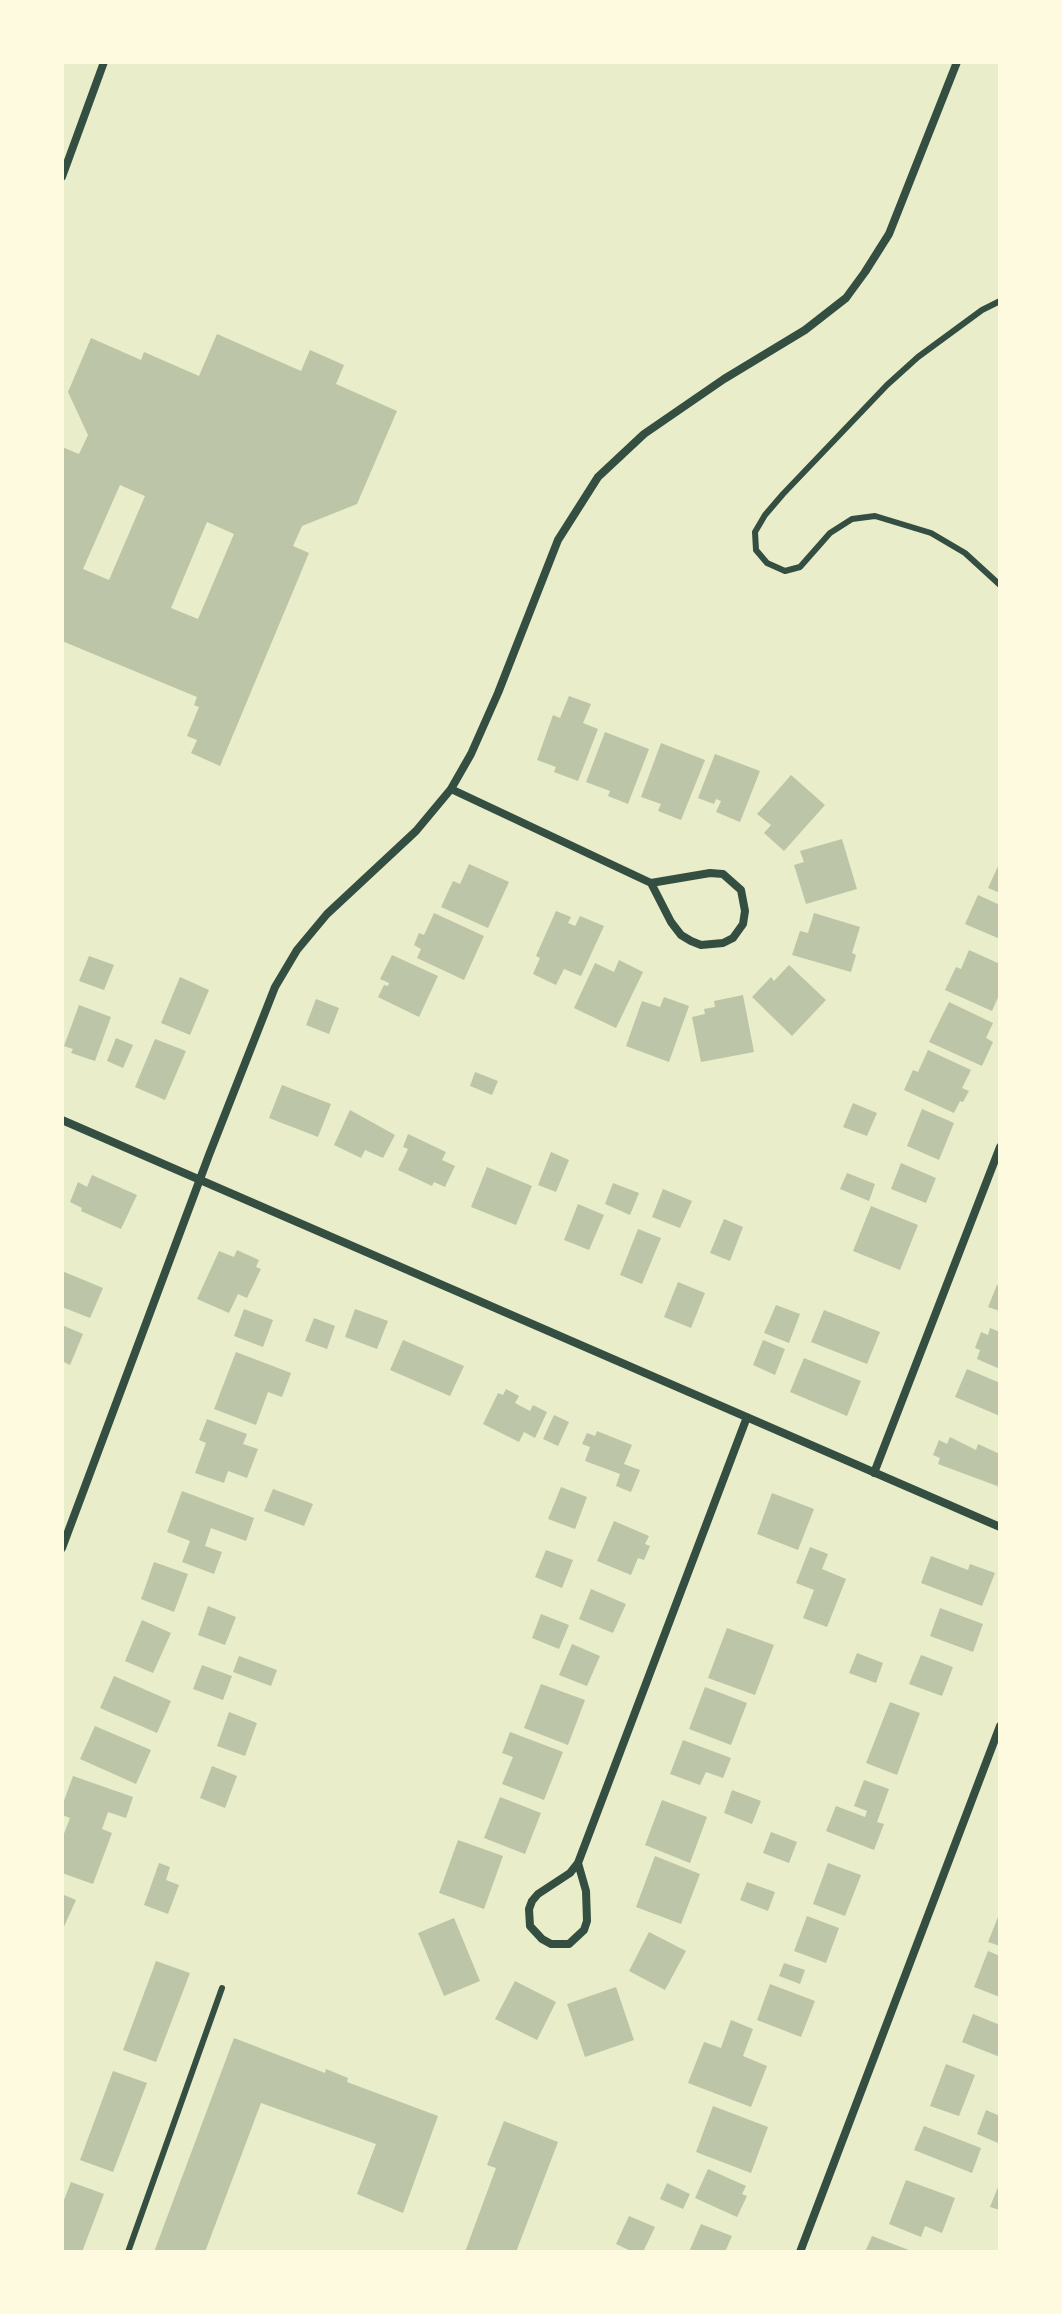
<!DOCTYPE html>
<html>
<head>
<meta charset="utf-8">
<style>
  body { margin:0 }
  #map { position:relative; width:1062px; height:2314px; overflow:hidden; background:#e9edc9; font-family:Inter,sans-serif }
  canvas { display:block }
  .frame { position:absolute; inset:0; border:64px solid #fefae0; pointer-events:none }
</style>
</head>
<body>
<div id="map">
<canvas width="1062" height="2314"></canvas>
<div class="frame"></div>
</div>
<script>
const c = document.querySelector('canvas').getContext('2d');
c.lineJoin = 'round';
function fill(path, color) {
  c.fillStyle = color;
  c.fill(path, 'evenodd');
}
function shape(rows) {
  const path = new Path2D();
  for (const r of rows) {
    path.moveTo(r[0], r[1]);
    for (let i = 2; i < r.length; i += 2) path.lineTo(r[i], r[i + 1]);
  }
  return path;
}
function strokePath(path, color, width, dash) {
  c.strokeStyle = color;
  c.lineWidth = width;
  c.lineCap = dash ? 'butt' : 'round';
  c.setLineDash(dash || []);
  c.stroke(path);
}
const building = shape([
  [217,334,301,371,310,350,344,365,336,384,397,411,357,504,302,526,293,546,309,553,220,766,191,753,197,740,187,736,199,707,194,705,197,697,62,641,62,447,79,454,88,435,68,392,91,338,141,360,144,352,199,376],
  [120,485,145,496,109,580,83,569],
  [207,522,234,534,198,619,171,608],
  [569,696,591,704,583,723,598,729,578,781,554,772,556,767,537,760,553,715,560,718],
  [605,732,649,749,628,804,608,796,610,791,586,782],
  [661,743,705,760,681,820,658,811,661,804,641,797],
  [715,754,760,771,740,822,716,812,721,801,716,799,714,804,698,798],
  [791,775,825,805,784,851,764,833,771,825,757,814],
  [842,839,857,889,806,904,794,865,804,862,800,851],
  [1000,862,1000,893,988,888],
  [469,864,509,882,488,928,441,907,453,881,460,884],
  [978,895,1000,905,1000,939,965,924],
  [556,911,571,917,568,923,575,926,580,916,604,926,581,976,564,969,556,985,533,974,540,958,536,956],
  [434,913,484,936,464,980,417,958,421,949,414,945,419,933,424,935],
  [814,913,860,927,852,953,856,955,851,972,792,955,800,931,808,933],
  [969,950,1000,964,1000,993,992,1011,945,990,956,967,961,969],
  [392,955,438,976,419,1017,378,997,384,985,388,986,389,983,380,979],
  [89,956,114,965,104,990,79,981],
  [619,960,643,972,616,1028,574,1008,595,963,614,972],
  [789,965,826,1000,792,1036,752,997,771,977,774,981],
  [180,977,209,990,190,1035,161,1023],
  [743,995,754,1052,701,1062,692,1017,705,1014,704,1009,715,1007,714,1001],
  [664,997,689,1006,669,1062,626,1046,642,1001,660,1007],
  [316,999,339,1008,329,1034,306,1025],
  [949,1002,993,1023,986,1038,993,1042,982,1066,929,1042],
  [79,1005,111,1017,95,1061,71,1053,73,1049,64,1046],
  [116,1038,133,1045,123,1068,107,1061],
  [155,1039,186,1051,165,1100,135,1087],
  [928,1050,971,1070,962,1088,969,1091,963,1102,960,1101,954,1113,904,1090,913,1070,918,1072],
  [475,1072,498,1081,492,1095,470,1086],
  [282,1085,331,1104,318,1137,269,1118],
  [853,1103,877,1113,867,1136,843,1127],
  [922,1109,954,1123,939,1160,907,1146],
  [350,1110,395,1135,383,1158,365,1150,361,1158,334,1145],
  [408,1134,446,1152,442,1160,455,1166,445,1187,434,1182,432,1186,398,1170,408,1149,403,1147],
  [551,1152,569,1160,556,1192,538,1185],
  [901,1163,936,1178,926,1203,891,1189],
  [487,1167,532,1186,516,1225,471,1207],
  [847,1173,875,1184,869,1201,840,1189],
  [92,1175,137,1195,121,1229,81,1211,82,1208,70,1202,78,1182,87,1187],
  [613,1183,639,1193,630,1215,605,1204],
  [663,1189,692,1201,680,1228,652,1217],
  [578,1204,604,1215,589,1250,564,1240],
  [871,1206,918,1225,900,1270,853,1251],
  [724,1219,743,1227,730,1261,710,1253],
  [638,1229,661,1238,642,1284,620,1275],
  [237,1250,259,1260,256,1267,261,1269,247,1298,238,1294,229,1313,197,1299,219,1251,234,1257],
  [62,1271,103,1288,90,1318,62,1307],
  [678,1282,705,1293,691,1328,664,1317],
  [997,1285,1000,1286,1000,1311,988,1307],
  [776,1305,800,1314,789,1343,764,1333],
  [244,1309,273,1320,263,1347,234,1336],
  [355,1309,388,1321,377,1349,345,1337],
  [824,1310,880,1332,867,1364,811,1342],
  [314,1318,335,1326,327,1349,305,1341],
  [62,1325,83,1334,70,1365,62,1361],
  [990,1328,1000,1332,1000,1369,977,1359,980,1350,975,1348,981,1332,988,1335],
  [403,1340,464,1366,450,1396,390,1370],
  [763,1340,785,1349,775,1375,753,1365],
  [236,1352,291,1373,282,1397,268,1392,256,1425,214,1409],
  [804,1358,861,1381,847,1416,790,1392],
  [967,1369,1000,1383,1000,1416,955,1397],
  [506,1389,519,1396,515,1403,530,1411,533,1405,547,1412,535,1438,524,1432,519,1442,483,1424,498,1393,503,1395],
  [554,1415,569,1422,558,1446,543,1439],
  [207,1419,247,1434,243,1444,258,1449,247,1478,228,1471,224,1483,195,1473,206,1443,199,1440],
  [597,1431,632,1445,624,1464,640,1470,631,1492,616,1486,620,1474,585,1461,590,1447,582,1444,587,1433,595,1436],
  [950,1437,976,1450,978,1444,1000,1454,1000,1487,938,1464,940,1458,933,1455,939,1440,947,1444],
  [561,1487,587,1497,575,1529,548,1519],
  [273,1489,313,1504,304,1526,264,1511],
  [182,1491,254,1518,246,1541,211,1528,205,1546,222,1552,214,1574,182,1562,190,1541,167,1532],
  [772,1493,814,1509,798,1550,757,1534],
  [614,1521,649,1536,645,1544,650,1546,644,1560,638,1558,631,1575,597,1561],
  [810,1547,828,1554,822,1569,846,1579,827,1627,803,1618,814,1590,796,1583],
  [546,1550,573,1560,562,1588,535,1577],
  [931,1556,968,1570,970,1564,995,1573,982,1606,921,1583],
  [154,1562,188,1574,174,1612,141,1599],
  [591,1589,626,1604,613,1633,579,1619],
  [208,1606,236,1617,225,1645,198,1635],
  [940,1608,983,1624,973,1652,930,1636],
  [541,1614,569,1625,559,1649,532,1638],
  [142,1620,171,1633,153,1673,125,1661],
  [727,1628,774,1645,755,1695,708,1678],
  [572,1644,600,1656,587,1686,559,1675],
  [857,1653,883,1663,876,1683,849,1673],
  [921,1655,953,1667,942,1696,909,1684],
  [239,1656,277,1670,271,1686,233,1672],
  [202,1665,232,1676,223,1700,193,1689],
  [114,1676,171,1701,157,1733,100,1708],
  [541,1684,585,1700,568,1745,524,1728],
  [705,1687,747,1703,731,1745,689,1729],
  [890,1702,920,1713,897,1775,866,1763],
  [229,1712,257,1723,245,1756,217,1746],
  [95,1726,151,1750,136,1784,80,1759],
  [510,1732,563,1752,544,1800,502,1784,513,1757,502,1753],
  [683,1740,731,1758,723,1778,706,1772,700,1785,670,1774],
  [212,1766,237,1776,225,1808,200,1798],
  [73,1776,133,1797,126,1818,108,1812,102,1829,112,1833,93,1884,62,1873,62,1839,70,1818,62,1815,62,1806],
  [864,1780,889,1789,877,1822,884,1824,874,1850,826,1831,836,1806,865,1817,867,1811,854,1806],
  [732,1790,761,1801,752,1824,724,1813],
  [500,1797,541,1813,525,1854,484,1838],
  [662,1800,707,1817,690,1863,645,1845],
  [771,1832,797,1842,789,1863,763,1853],
  [458,1840,503,1856,484,1909,439,1893],
  [655,1856,700,1874,681,1924,636,1907],
  [159,1863,170,1867,166,1880,179,1885,168,1914,144,1905],
  [828,1863,861,1875,845,1916,813,1904],
  [747,1882,775,1892,768,1911,740,1900],
  [62,1894,76,1900,62,1931],
  [1000,1912,1000,1946,988,1942],
  [807,1916,839,1928,826,1963,794,1951],
  [454,1918,480,1981,444,1996,418,1933],
  [649,1932,686,1951,665,1990,629,1971],
  [988,1951,1000,1956,1000,1997,974,1987],
  [156,1961,190,1973,156,2062,123,2050],
  [784,1963,805,1970,800,1984,779,1976],
  [515,1981,556,2002,537,2040,495,2019],
  [770,1984,815,2001,801,2037,757,2020],
  [616,1987,634,2040,585,2057,567,2004],
  [973,2014,1000,2025,1000,2057,962,2042],
  [731,2020,753,2029,743,2056,767,2066,751,2107,688,2083,704,2042,721,2048],
  [234,2038,325,2073,326,2069,348,2078,347,2082,438,2116,403,2213,357,2194,376,2144,261,2103,205,2252,154,2252],
  [946,2064,975,2075,959,2116,930,2106],
  [113,2071,147,2083,113,2172,80,2160],
  [713,2106,768,2127,751,2173,696,2152],
  [986,2110,1000,2116,998,2143,977,2134],
  [504,2121,558,2142,516,2252,465,2252,496,2168,487,2165],
  [924,2126,981,2148,972,2173,914,2150],
  [708,2169,746,2186,742,2194,747,2196,737,2217,695,2198],
  [906,2180,955,2198,942,2233,925,2226,921,2237,889,2224],
  [71,2182,104,2194,82,2252,62,2252,62,2205],
  [1000,2182,1000,2210,990,2207],
  [667,2183,690,2194,683,2209,660,2199],
  [629,2216,655,2227,643,2252,633,2252,616,2244],
  [701,2224,732,2236,725,2252,689,2252],
  [872,2236,914,2252,865,2252]
]);
const service = shape([
  [1000,301,982,310,918,357,887,385,783,494,765,515,755,532,756,550,767,563,785,571,800,567,830,533,852,519,875,516,931,533,965,553,1000,585],
  [128,2252,222,1988]
]);
const minor = shape([
  [62,177,104,62],
  [451,789,651,883,671,922,681,935,691,941,701,945,723,943,733,938,743,924,745,911,741,890,723,874,710,873,651,883],
  [62,1120,1000,1527],
  [874,1473,1000,1147],
  [62,1548,209,1155,275,987,297,950,327,914,416,831,451,789,471,754,498,693,558,540,598,477,644,434,724,379,805,330,846,298,865,272,889,234,957,62],
  [578,1863,586,1891,587,1921,584,1930,569,1944,551,1944,542,1939,530,1926,529,1909,532,1901,538,1894,570,1873,578,1863,747,1417],
  [800,2252,1000,1726]
]);
fill(building, '#bcc5a7');
strokePath(service, '#344e41', 6);
strokePath(minor, '#344e41', 8);
</script>
</body>
</html>
